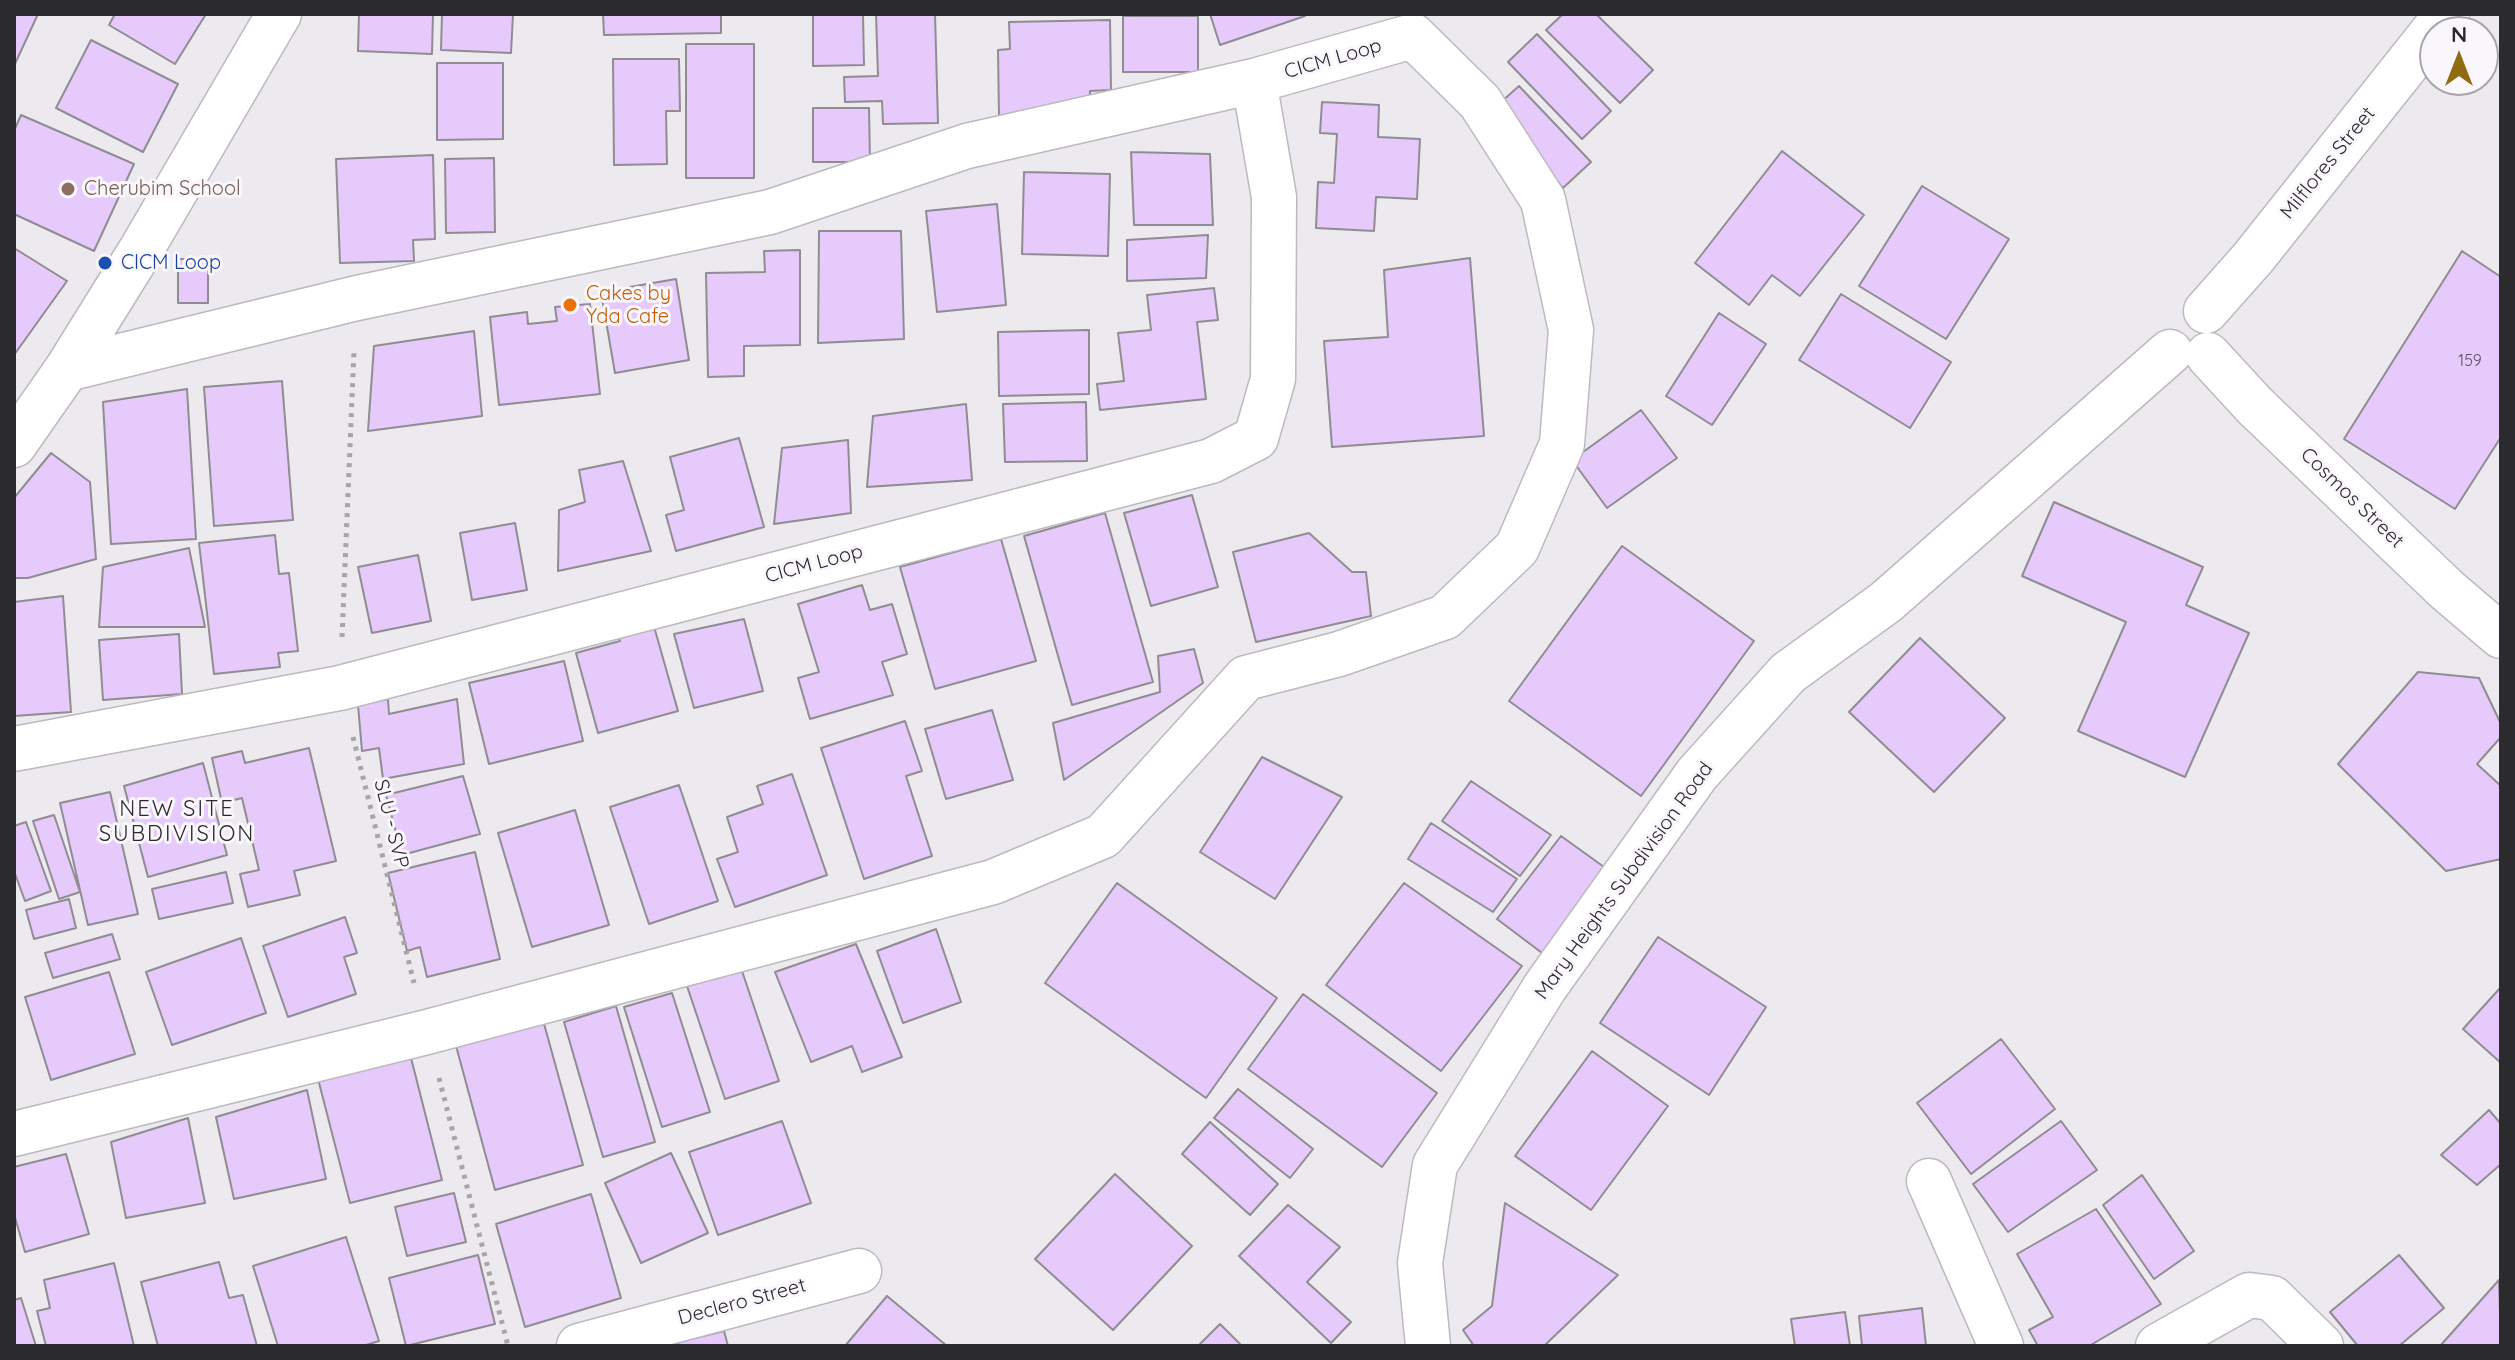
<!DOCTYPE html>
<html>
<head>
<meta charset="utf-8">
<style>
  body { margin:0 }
  #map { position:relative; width:2515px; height:1360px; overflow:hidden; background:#ece9ef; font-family:Quicksand,sans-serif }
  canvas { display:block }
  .frame { position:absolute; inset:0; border:16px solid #2b2a2c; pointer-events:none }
  .north { position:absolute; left:2419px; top:16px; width:80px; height:80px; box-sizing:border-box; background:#faf7fc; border:2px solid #a7a5a9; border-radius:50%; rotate:0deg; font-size:22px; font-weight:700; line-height:32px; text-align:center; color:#2b2a2c }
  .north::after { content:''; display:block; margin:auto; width:28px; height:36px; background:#916b12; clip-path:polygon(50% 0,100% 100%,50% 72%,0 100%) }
</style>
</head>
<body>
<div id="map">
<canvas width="2515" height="1360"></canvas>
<div class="frame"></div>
<div class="north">N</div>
</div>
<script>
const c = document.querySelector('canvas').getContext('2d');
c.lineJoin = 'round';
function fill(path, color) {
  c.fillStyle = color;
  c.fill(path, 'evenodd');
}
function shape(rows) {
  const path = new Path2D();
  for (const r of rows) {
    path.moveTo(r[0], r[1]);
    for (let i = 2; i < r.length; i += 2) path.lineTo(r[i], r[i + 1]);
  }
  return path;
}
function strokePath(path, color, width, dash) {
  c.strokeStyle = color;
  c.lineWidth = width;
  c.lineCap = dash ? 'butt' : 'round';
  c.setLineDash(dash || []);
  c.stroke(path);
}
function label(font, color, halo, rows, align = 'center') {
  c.font = font + ' Quicksand,sans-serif';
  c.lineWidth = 6;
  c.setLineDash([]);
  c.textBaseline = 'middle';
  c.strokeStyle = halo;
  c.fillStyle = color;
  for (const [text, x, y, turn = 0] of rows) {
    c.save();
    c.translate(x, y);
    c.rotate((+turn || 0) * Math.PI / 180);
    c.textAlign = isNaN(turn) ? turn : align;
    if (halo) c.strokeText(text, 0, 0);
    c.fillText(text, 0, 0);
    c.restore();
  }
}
const building = shape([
  [14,14,38,14,14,66,14,14],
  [115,14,206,14,175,64,109,25,115,14],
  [359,14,433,14,432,54,358,51,359,14],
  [442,14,513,14,511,53,441,50,442,14],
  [603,14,721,14,721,33,604,35,603,14],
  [813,14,863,14,864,65,813,66,813,14],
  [876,14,935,14,938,123,883,124,882,101,845,102,844,77,878,76,876,14],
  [1210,14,1304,14,1305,16,1220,45,1210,14],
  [1563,14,1596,14,1653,70,1620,103,1546,30,1563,14],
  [1123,16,1198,16,1198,72,1123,72,1123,16],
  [1110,20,1111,90,1090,91,1090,115,999,117,998,50,1010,49,1009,22,1110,20],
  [1537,34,1611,111,1582,139,1508,62,1537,34],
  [91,40,178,84,143,152,56,108,91,40],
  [686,44,754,44,754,178,686,178,686,44],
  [613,59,679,59,680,111,666,111,667,164,614,165,613,59],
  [437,63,503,63,503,139,437,140,437,63],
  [1519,86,1591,162,1563,188,1491,111,1519,86],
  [1322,102,1379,105,1378,137,1420,139,1417,199,1376,197,1374,231,1316,228,1318,182,1334,183,1337,134,1320,133,1322,102],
  [813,108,869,108,870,162,813,162,813,108],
  [21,115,134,164,94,251,14,214,14,131,21,115],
  [1782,151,1864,215,1800,296,1772,275,1749,305,1695,263,1782,151],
  [1131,152,1210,154,1213,225,1134,225,1131,152],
  [433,155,435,239,413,240,414,261,340,263,336,159,433,155],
  [494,158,495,232,446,233,445,159,494,158],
  [1024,172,1110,174,1108,256,1022,254,1024,172],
  [1922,186,2009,239,1946,339,1859,286,1922,186],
  [997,204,1006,305,937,312,926,211,997,204],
  [819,231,901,231,904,339,818,343,819,231],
  [1208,235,1206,278,1127,281,1127,240,1208,235],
  [14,248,67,281,14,355,14,248],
  [800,250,800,345,744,346,744,376,708,377,706,273,765,272,764,251,800,250],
  [2462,251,2501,277,2501,437,2455,509,2344,439,2462,251],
  [1470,258,1484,436,1332,447,1324,341,1388,337,1384,270,1470,258],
  [178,259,208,259,208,303,178,303,178,259],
  [676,279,689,360,615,373,601,292,676,279],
  [1214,288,1218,320,1197,322,1206,399,1100,410,1097,384,1124,381,1118,333,1151,330,1147,295,1214,288],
  [1841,294,1951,362,1910,428,1799,360,1841,294],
  [590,304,600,394,499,405,490,317,527,312,528,324,557,321,555,307,590,304],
  [1719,313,1766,344,1712,425,1666,396,1719,313],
  [1089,330,1089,394,999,396,998,332,1089,330],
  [474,331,482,416,368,431,374,346,474,331],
  [282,381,293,520,214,526,204,387,282,381],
  [187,389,196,539,111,544,103,402,187,389],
  [1086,402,1087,461,1005,462,1003,404,1086,402],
  [966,404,972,480,867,487,873,416,966,404],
  [1641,410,1677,458,1607,508,1572,460,1641,410],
  [739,438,764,527,676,551,666,515,684,510,670,457,739,438],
  [848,440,851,513,774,524,782,448,848,440],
  [51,453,90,482,96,559,28,578,15,578,14,498,51,453],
  [623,461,651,551,558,571,559,510,585,502,579,470,623,461],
  [1192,495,1218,587,1151,606,1124,513,1192,495],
  [2054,502,2203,567,2186,605,2249,633,2185,777,2078,731,2126,622,2022,576,2054,502],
  [1105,513,1153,682,1072,705,1024,536,1105,513],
  [515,523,527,590,472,600,460,533,515,523],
  [1309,533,1352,572,1366,572,1371,616,1256,642,1233,552,1309,533],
  [275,535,279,574,289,573,298,651,278,653,280,667,214,674,199,543,275,535],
  [1001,539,1036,661,935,689,900,567,1001,539],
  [1622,546,1754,641,1641,796,1509,701,1622,546],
  [189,548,205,627,99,627,103,567,189,548],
  [418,555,431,621,372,633,358,567,418,555],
  [862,585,870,610,892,604,907,654,882,662,893,695,810,719,798,678,819,672,798,604,862,585],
  [63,596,71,712,14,716,14,602,63,596],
  [651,616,678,711,598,733,576,653,620,641,615,625,651,616],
  [744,619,763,691,694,708,674,634,744,619],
  [179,634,182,694,103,700,99,640,179,634],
  [1920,638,2005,718,1934,792,1849,712,1920,638],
  [1194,649,1203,683,1064,780,1053,723,1160,692,1158,656,1194,649],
  [564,661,583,741,489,764,469,683,564,661],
  [2418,672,2479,678,2501,724,2501,737,2477,764,2501,786,2501,859,2446,871,2338,764,2418,672],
  [388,699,389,714,457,699,464,764,383,779,379,748,362,751,358,705,388,699],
  [992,710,1013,780,946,799,925,729,992,710],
  [905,721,922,771,906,776,932,856,864,879,821,748,905,721],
  [309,748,336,861,294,871,300,895,248,907,240,874,259,870,242,798,222,803,212,758,242,751,245,763,309,748],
  [1262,757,1342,797,1275,899,1200,852,1262,757],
  [203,763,227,855,148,877,124,786,203,763],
  [792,774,827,875,735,907,717,859,738,852,727,817,763,804,757,786,792,774],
  [463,776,480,834,402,855,386,795,463,776],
  [1471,781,1551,835,1520,876,1442,821,1471,781],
  [679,785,718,901,649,924,610,807,679,785],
  [110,792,138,914,88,925,60,803,110,792],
  [575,810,609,925,532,947,498,833,575,810],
  [54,815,80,892,59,899,33,821,54,815],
  [26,822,51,891,25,901,14,871,14,826,26,822],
  [1431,823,1517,879,1493,912,1408,859,1431,823],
  [1561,836,1611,872,1546,956,1497,919,1561,836],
  [475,852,500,959,427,977,420,947,407,951,388,873,475,852],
  [226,872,233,903,159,919,152,889,226,872],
  [1117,883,1277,998,1206,1098,1045,983,1117,883],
  [1404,883,1522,966,1441,1071,1326,985,1404,883],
  [69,899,76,928,34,939,26,910,69,899],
  [345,917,357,953,344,957,356,994,288,1017,263,946,345,917],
  [936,929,961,1002,903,1023,877,951,936,929],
  [112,934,120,959,53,978,45,953,112,934],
  [1658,937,1766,1007,1709,1095,1600,1023,1658,937],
  [241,938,266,1013,172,1045,146,972,241,938],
  [856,944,902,1057,862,1072,852,1046,811,1062,775,972,856,944],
  [741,968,779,1081,725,1099,687,986,741,968],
  [109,972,135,1054,51,1080,25,997,109,972],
  [2501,987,2501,1063,2463,1029,2501,987],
  [672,993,710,1112,662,1127,624,1007,672,993],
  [1303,994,1437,1093,1382,1167,1248,1069,1303,994],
  [616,1006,655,1142,603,1157,564,1022,616,1006],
  [543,1020,583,1165,495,1190,455,1042,543,1020],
  [2001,1039,2055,1109,1971,1174,1917,1103,2001,1039],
  [408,1046,442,1180,350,1203,317,1075,408,1046],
  [1592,1051,1668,1106,1591,1210,1515,1156,1592,1051],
  [1238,1089,1313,1149,1290,1178,1214,1118,1238,1089],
  [307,1090,326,1179,234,1199,216,1117,307,1090],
  [2489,1110,2501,1124,2501,1164,2477,1185,2441,1155,2489,1110],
  [188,1118,205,1203,126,1218,111,1142,188,1118],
  [782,1121,811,1203,718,1235,689,1152,782,1121],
  [2061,1121,2097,1170,2008,1232,1973,1184,2061,1121],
  [1210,1122,1278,1184,1250,1215,1182,1154,1210,1122],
  [671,1153,708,1233,641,1263,605,1183,671,1153],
  [66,1154,89,1234,25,1252,14,1214,14,1167,66,1154],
  [1115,1174,1192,1246,1113,1330,1035,1259,1115,1174],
  [2142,1175,2194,1251,2154,1279,2103,1205,2142,1175],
  [454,1193,466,1242,407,1256,395,1207,454,1193],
  [591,1194,621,1298,525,1327,496,1224,591,1194],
  [1505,1203,1618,1275,1544,1346,1474,1346,1463,1330,1492,1306,1505,1203],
  [1288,1205,1340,1247,1307,1282,1351,1322,1331,1343,1239,1256,1288,1205],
  [2096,1209,2161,1304,2089,1346,2038,1346,2029,1330,2053,1317,2017,1254,2096,1209],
  [346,1237,379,1341,363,1346,278,1346,253,1266,346,1237],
  [478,1255,495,1324,406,1346,389,1278,478,1255],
  [2399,1255,2444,1308,2399,1346,2358,1346,2330,1312,2399,1255],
  [219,1262,229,1298,243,1295,257,1346,158,1346,141,1282,219,1262],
  [114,1263,134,1346,46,1346,37,1311,50,1308,44,1280,114,1263],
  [2499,1280,2501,1346,2440,1346,2499,1280],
  [887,1296,947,1346,845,1346,887,1296],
  [21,1298,36,1346,14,1346,14,1300,21,1298],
  [1922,1308,1926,1346,1862,1346,1859,1316,1922,1308],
  [1845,1312,1850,1346,1795,1346,1791,1319,1845,1312],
  [1220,1324,1242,1346,1198,1346,1220,1324],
  [724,1331,728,1346,679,1346,678,1342,724,1331]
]);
const path = shape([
  [342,637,354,351],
  [353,737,414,983],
  [439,1078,508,1346]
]);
const street = shape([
  [2206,311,2253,258,2447,14],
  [2208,355,2255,406,2447,590,2501,636],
  [14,749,340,688,1211,461,1256,438,1273,379,1274,197,1254,81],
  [14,1134,427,1032,993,882,1103,836,1246,678,1339,654,1445,617,1517,548,1562,444,1571,330,1543,200,1480,102,1413,36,1254,81,967,146,770,212,357,298,67,369],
  [1929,1181,2001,1346],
  [579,1346,859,1271],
  [1428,1346,1420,1263,1435,1165,1545,987,1697,774,1788,673,1886,602,2170,352],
  [2158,1346,2249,1295,2272,1298,2321,1346]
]);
const secondary = shape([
  [14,445,67,369,141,250,279,14]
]);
const markers = [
  [68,189,8,"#8d6e63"],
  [105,263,8,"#1a4fb4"],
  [570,305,8,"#e8710a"]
];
const numberNames = [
  ["159",2470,361]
];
const streetNames = [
  ["CICM Loop",1333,59,-16],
  ["Milflores Street",2328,163,-51],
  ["Cosmos Street",2352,498,44],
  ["CICM Loop",814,564,-15],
  ["SLU - SVP",391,824,76],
  ["Mary Heights Subdivision Road",1624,881,-54],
  ["Declero Street",742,1302,-15]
];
const educationNames = [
  ["Cherubim School",84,189]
];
const transitNames = [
  ["CICM Loop",121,263]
];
const foodNames = [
  ["Cakes by",586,294],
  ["Yda Cafe",586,317]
];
const neighbourhoodNames = [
  ["NEW SITE",177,809],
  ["SUBDIVISION",177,834]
];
fill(building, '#e5cafb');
strokePath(building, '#8f8d91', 2);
strokePath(street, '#bcbabf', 47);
strokePath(secondary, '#bcbabf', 47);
strokePath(path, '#a7a5a9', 5, [4, 6]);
strokePath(street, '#fff', 44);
strokePath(secondary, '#fff', 44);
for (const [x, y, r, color] of markers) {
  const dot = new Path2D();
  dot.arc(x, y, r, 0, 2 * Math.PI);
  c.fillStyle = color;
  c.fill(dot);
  strokePath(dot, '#faf7fc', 3);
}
label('16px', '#5a5260', null, numberNames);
label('20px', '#2b2a2c', '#faf7fc', streetNames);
label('20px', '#785e54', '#faf7fc', educationNames, 'left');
label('20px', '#164399', '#faf7fc', transitNames, 'left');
label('20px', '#c56008', '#faf7fc', foodNames, 'left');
c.letterSpacing = '2px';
label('22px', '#2b2a2c', '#faf7fc', neighbourhoodNames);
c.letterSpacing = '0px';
</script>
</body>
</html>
